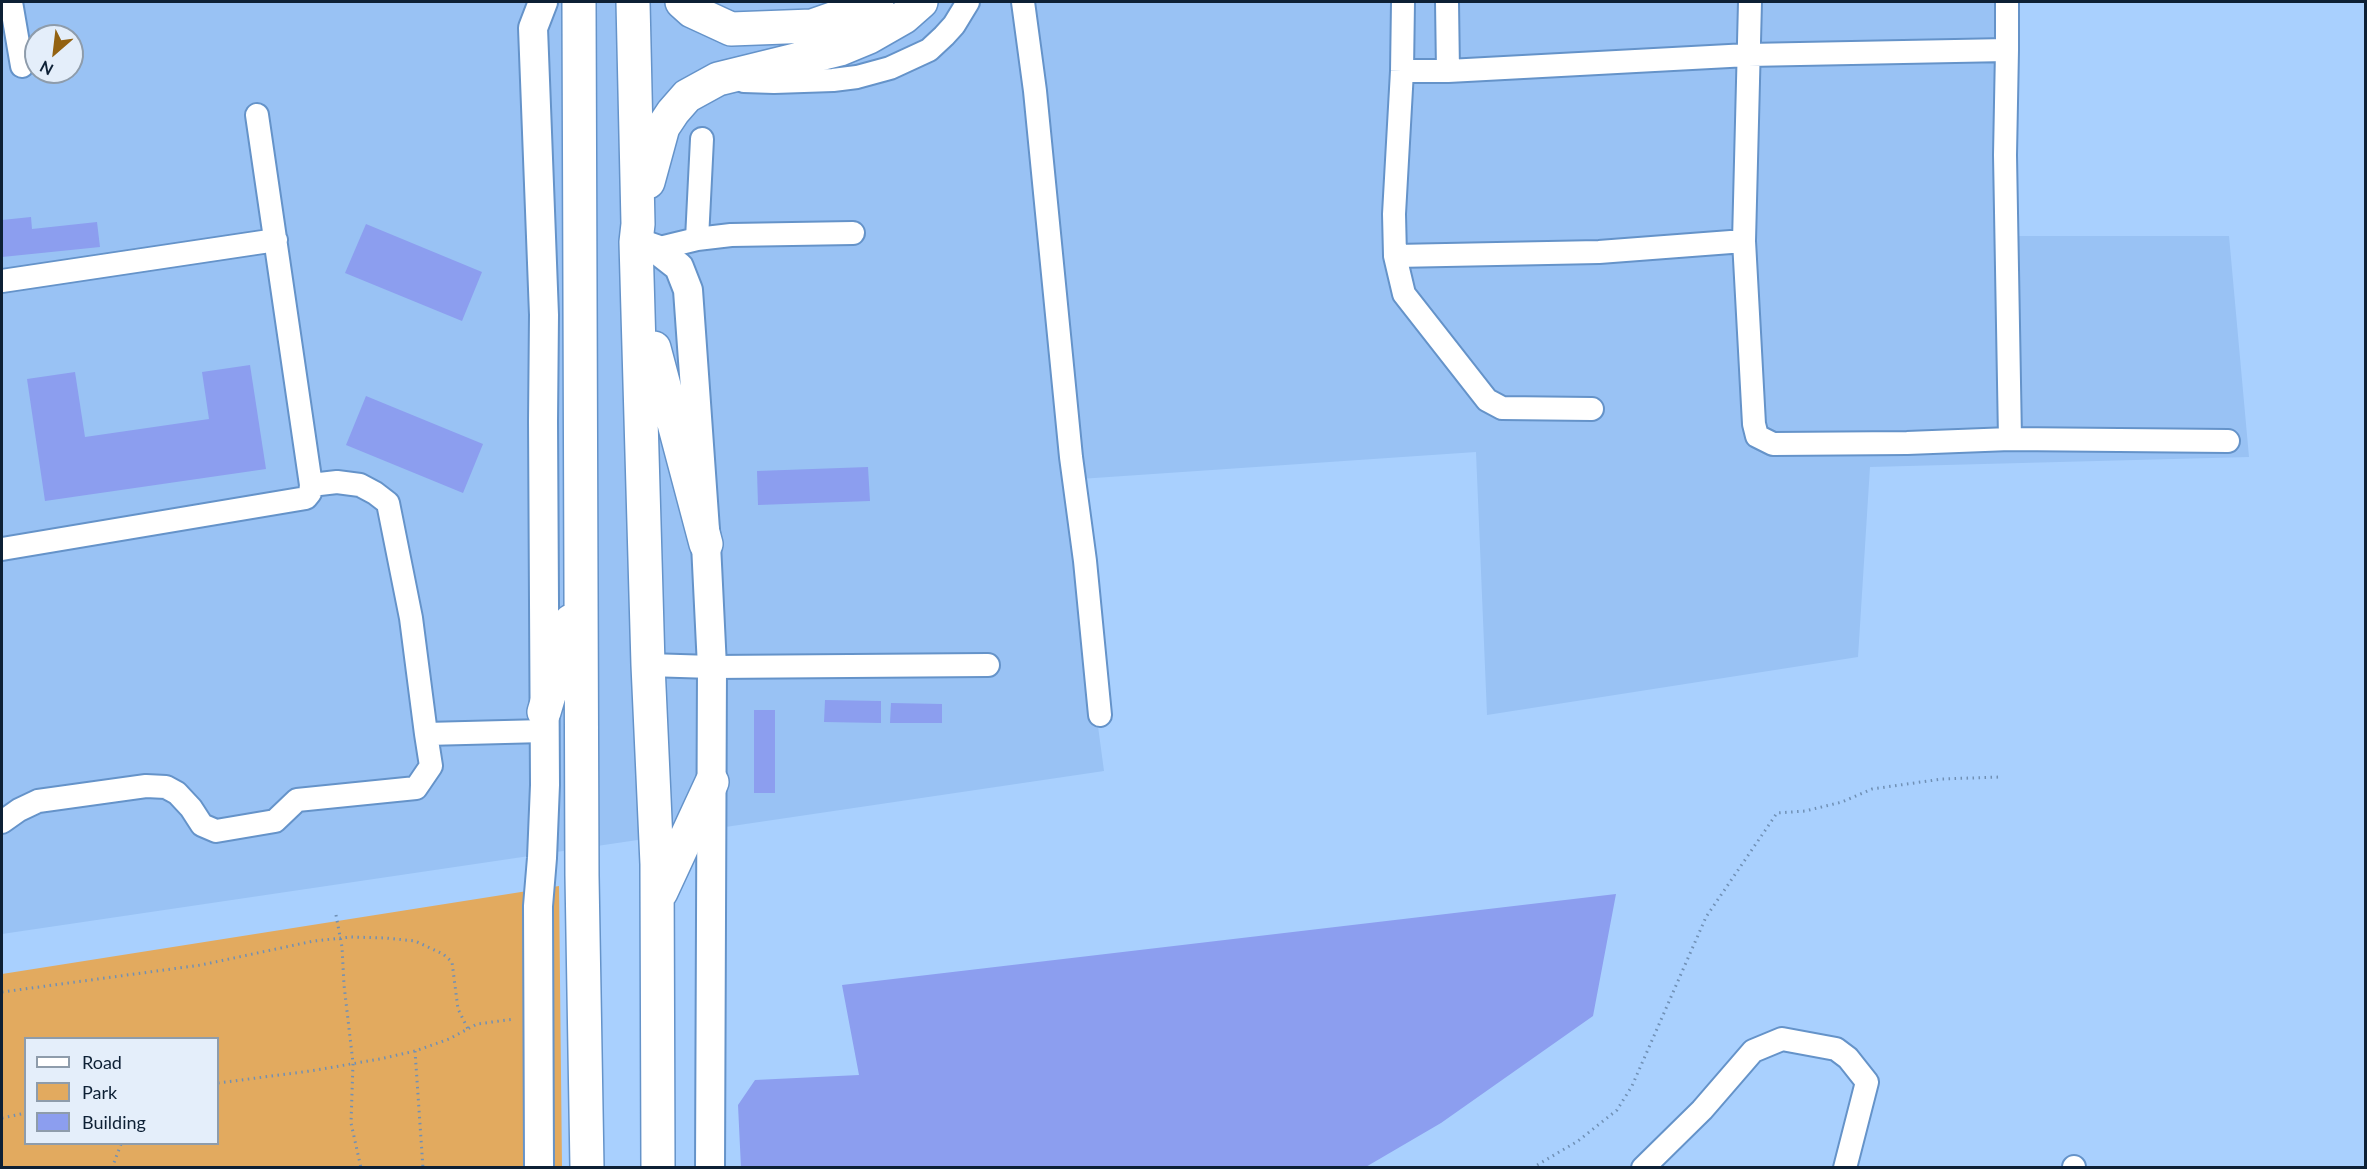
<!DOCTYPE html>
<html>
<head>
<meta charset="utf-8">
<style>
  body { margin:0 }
  #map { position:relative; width:2367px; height:1169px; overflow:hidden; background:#a9d0fe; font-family:Lato,sans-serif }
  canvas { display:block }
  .frame { position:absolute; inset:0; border:3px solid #0d2035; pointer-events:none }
  .legend { position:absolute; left:24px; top:1037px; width:195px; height:108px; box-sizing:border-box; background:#e4eefa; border:2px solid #8e9cab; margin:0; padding:8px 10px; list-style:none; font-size:18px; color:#0d2035 }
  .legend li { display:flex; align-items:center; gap:12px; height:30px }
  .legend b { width:30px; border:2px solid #8e9cab }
  .north { position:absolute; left:24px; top:24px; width:60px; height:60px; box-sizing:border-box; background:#e4eefa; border:2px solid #8e9cab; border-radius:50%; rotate:208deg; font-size:16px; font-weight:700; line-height:24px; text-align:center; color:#0d2035 }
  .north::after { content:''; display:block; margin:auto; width:21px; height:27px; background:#936211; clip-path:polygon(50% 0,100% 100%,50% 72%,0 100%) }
</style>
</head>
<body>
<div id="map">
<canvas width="2367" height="1169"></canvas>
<div class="frame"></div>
<ul class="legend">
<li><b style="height:8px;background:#fff"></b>Road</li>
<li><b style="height:16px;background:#e2aa5f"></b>Park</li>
<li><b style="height:16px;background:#8c9eef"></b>Building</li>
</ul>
<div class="north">N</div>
</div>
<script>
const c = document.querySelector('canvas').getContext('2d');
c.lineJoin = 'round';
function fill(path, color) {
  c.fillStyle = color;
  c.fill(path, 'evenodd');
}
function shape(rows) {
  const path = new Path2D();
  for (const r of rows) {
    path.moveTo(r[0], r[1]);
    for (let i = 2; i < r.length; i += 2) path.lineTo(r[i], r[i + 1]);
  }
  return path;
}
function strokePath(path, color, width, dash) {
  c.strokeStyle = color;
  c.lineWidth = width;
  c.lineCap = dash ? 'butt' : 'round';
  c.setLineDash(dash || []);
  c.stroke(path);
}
const built = shape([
  [2,2,2013,2,2016,236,2229,236,2249,457,1870,467,1858,657,1487,715,1476,452,1065,480,1104,771,2,934],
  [36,36,72,36,72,72,36,72]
]);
const green = shape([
  [559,886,562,1167,2,1168,2,974],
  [26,1038,218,1038,218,1144,26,1144]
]);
const building = shape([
  [31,217,32,229,97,222,100,247,2,257,2,220],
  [366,224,482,272,462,321,345,273],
  [250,365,266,469,45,501,27,379,75,372,85,437,209,419,202,372],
  [366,396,483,444,463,493,346,445],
  [868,467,870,501,758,505,757,471],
  [825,700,881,701,881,723,824,722],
  [891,703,942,704,942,723,890,723],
  [754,710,775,710,775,793,754,793],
  [1616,894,1593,1016,1441,1123,1364,1168,741,1168,738,1105,755,1080,859,1075,842,985]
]);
const path = shape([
  [336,915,342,947,344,985,353,1063,351,1123,361,1168],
  [2,992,201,965,314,941,351,937,386,938,415,941,443,954,452,962,458,1009,468,1029],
  [415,1051,423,1168],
  [218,1083,310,1071,380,1059,415,1051,449,1039,477,1024,515,1019],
  [2,1118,26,1113],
  [112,1168,121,1144],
  [1532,1168,1578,1141,1617,1110,1632,1086,1706,917,1777,813,1805,811,1842,802,1872,789,1942,779,2001,777]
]);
const minor = shape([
  [11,2,22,66],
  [1023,2,1035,91,1071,457,1085,561,1100,715],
  [1403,2,1402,71,1394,214,1395,256,1404,294,1487,400,1502,408,1592,409],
  [1447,2,1448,71],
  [1402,71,1448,71,1748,55,2007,50,2007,2],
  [744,81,774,82,833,80,857,77,890,68,929,50,944,36,954,25,968,2],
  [697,239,702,139],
  [1744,241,1754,424,1757,436,1773,444,1907,443,2010,439,2005,155,2007,50],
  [656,249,697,239,731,235,853,233],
  [1395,256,1599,252,1744,241,1750,2],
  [2,281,276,240],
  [2010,439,2228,441],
  [311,485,337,482,360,485,375,493,388,503,411,618,426,734],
  [2,549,306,498,310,493,311,485,257,115],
  [648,665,712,667,988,665],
  [2,822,19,810,38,801,146,786,166,787,177,793,191,808,202,825,216,831,275,821,297,800,416,788,431,766,426,734,544,731],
  [2074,1167,2074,1168],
  [1643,1168,1702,1110,1753,1051,1782,1039,1836,1049,1848,1058,1867,1082,1845,1168]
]);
const major = shape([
  [636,242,656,249,679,267,688,290,706,544,712,667,710,1168],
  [539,1168,538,906,542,858,545,785,543,421,544,315,533,28,543,2]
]);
const highway = shape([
  [579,2,582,876,587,1168],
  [633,2,638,224,636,242,648,665,657,864,658,1168],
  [682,2,692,11,731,29,812,26,858,10,877,2],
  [648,182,663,127,673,112,687,96,718,79,840,49,869,37,904,17,921,2],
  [654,348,706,544],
  [544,712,571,621],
  [661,892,712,782]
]);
fill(built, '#99c2f4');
fill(green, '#e2aa5f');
fill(building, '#8c9eef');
strokePath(minor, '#6593c9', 26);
strokePath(major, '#6593c9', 32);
strokePath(highway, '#6593c9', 36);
strokePath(path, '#7090b5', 3, [1.5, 4.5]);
strokePath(minor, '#fff', 22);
strokePath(major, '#fff', 28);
strokePath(highway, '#fff', 33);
</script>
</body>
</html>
